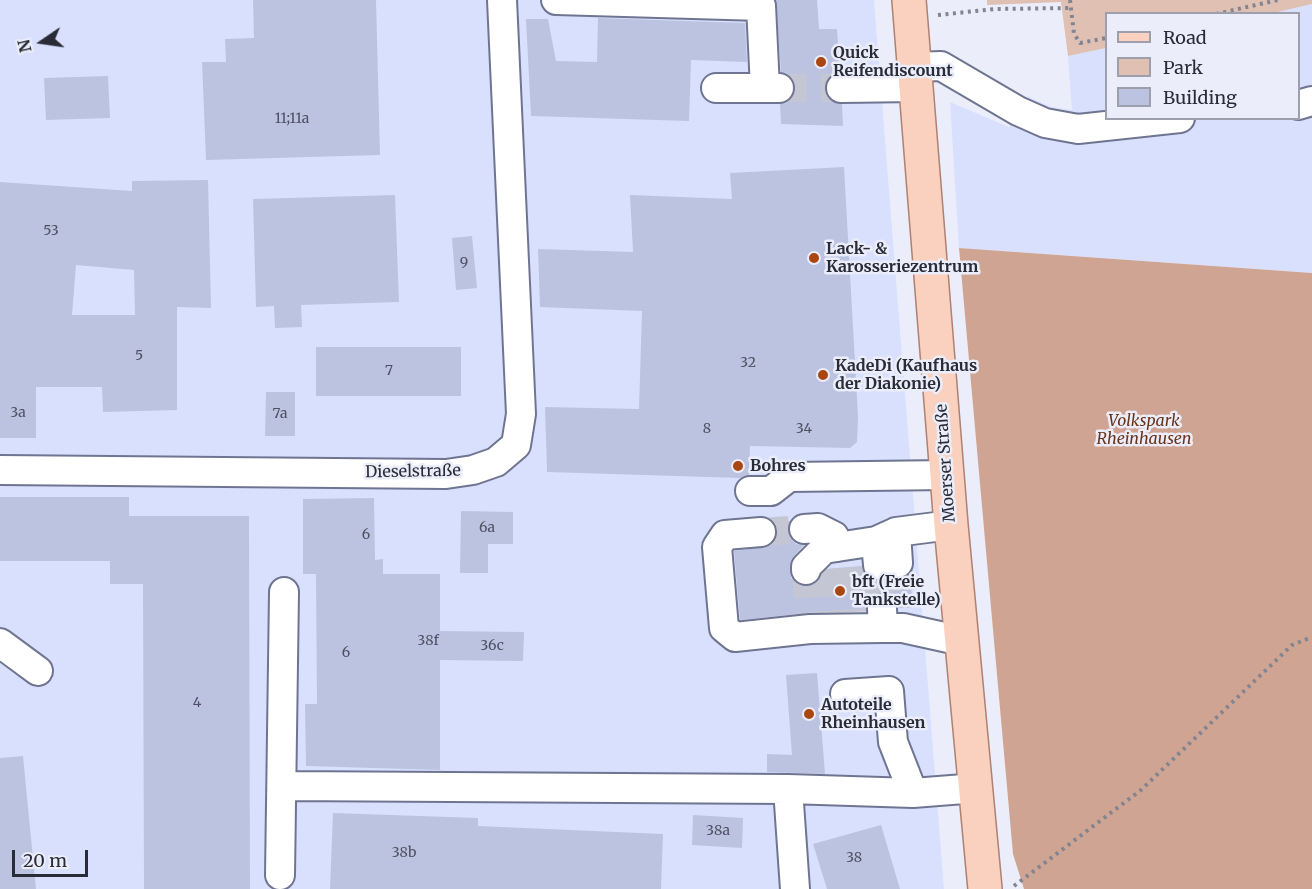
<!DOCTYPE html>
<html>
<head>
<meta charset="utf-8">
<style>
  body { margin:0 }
  #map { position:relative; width:1312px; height:889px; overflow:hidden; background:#ebeefa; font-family:Merriweather,serif }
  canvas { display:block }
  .legend { position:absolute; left:1105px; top:12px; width:195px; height:108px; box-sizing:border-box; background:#ebeefa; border:2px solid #9da0ac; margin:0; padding:8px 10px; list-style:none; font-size:18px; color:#292b37 }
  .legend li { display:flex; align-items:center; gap:12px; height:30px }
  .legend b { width:30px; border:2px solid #9da0ac }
  .north { position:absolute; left:12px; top:12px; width:60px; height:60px; -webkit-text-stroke:4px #ebeefa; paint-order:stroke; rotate:257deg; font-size:16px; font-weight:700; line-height:24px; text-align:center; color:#292b37 }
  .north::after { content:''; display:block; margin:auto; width:21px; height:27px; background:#292b37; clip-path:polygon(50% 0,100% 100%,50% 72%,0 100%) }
  .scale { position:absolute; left:12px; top:850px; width:76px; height:27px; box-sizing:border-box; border:3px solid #292b37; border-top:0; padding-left:8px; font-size:18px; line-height:21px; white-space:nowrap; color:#292b37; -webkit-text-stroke:4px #ebeefa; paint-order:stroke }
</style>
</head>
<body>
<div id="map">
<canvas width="1312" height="889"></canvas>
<ul class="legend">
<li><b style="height:8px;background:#fad0bf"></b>Road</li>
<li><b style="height:16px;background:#dfc0b3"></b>Park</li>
<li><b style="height:16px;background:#bcc3e1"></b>Building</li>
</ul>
<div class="north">N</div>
<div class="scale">20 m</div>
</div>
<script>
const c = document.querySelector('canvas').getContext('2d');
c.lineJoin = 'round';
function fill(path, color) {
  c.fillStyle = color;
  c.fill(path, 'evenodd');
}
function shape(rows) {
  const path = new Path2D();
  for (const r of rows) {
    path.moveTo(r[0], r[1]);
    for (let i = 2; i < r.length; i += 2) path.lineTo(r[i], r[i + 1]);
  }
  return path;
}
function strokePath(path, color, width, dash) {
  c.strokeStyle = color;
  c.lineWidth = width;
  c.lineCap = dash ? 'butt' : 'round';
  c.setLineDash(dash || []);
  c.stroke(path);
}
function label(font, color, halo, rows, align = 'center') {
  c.font = font + ' Merriweather,serif';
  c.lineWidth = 5;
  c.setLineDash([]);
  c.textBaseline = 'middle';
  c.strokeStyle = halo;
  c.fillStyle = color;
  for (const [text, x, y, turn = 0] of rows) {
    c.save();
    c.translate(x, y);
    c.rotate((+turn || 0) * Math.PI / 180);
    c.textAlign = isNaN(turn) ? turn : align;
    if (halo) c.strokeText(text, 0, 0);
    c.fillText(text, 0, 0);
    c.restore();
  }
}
const built = shape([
  [0,0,874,0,944,889,0,889],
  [1312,4,1312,273,959,248,950,102,1009,127,1027,96,1051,107,1072,110,1068,56,1106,48,1106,118,1298,118,1298,14,1266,13]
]);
const green = shape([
  [987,0,1312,0,1312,4,1269,14,1106,14,1106,48,1068,56,1061,2,987,5]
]);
const forest = shape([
  [959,248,1312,273,1312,889,1024,889,1013,854]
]);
const building = shape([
  [253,0,376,0,380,155,206,160,202,62,226,62,225,39,254,38],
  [776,0,817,0,819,29,837,29,840,72,827,79,825,89,832,102,842,104,843,126,781,124,780,104,793,97,795,87,793,79,781,72],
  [598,18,745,23,747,62,691,60,689,121,531,116,526,19,548,19,556,61,597,62],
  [108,76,110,118,46,120,44,78],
  [844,167,858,416,857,442,850,448,750,446,749,475,741,478,547,472,545,407,639,409,642,311,540,307,538,249,633,252,630,195,732,199,730,173],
  [208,180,211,308,177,307,177,410,103,412,102,387,36,387,36,438,0,438,0,182,132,191,132,181],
  [76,265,134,270,135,315,72,315],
  [395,195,399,302,301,305,302,327,275,328,274,306,256,307,253,199],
  [472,236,477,288,456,290,452,238],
  [316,347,461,347,461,396,316,396],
  [266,392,295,392,295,436,265,436],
  [0,497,129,497,129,516,249,516,250,889,144,889,143,584,110,584,110,561,0,561],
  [374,498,375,560,383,559,383,574,440,574,440,631,524,632,523,661,440,660,440,770,306,766,305,704,317,704,316,574,303,574,303,499],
  [461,511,513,512,513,544,488,544,488,573,460,573],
  [790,521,788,530,790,538,796,544,804,545,794,556,790,567,791,578,797,584,805,586,814,585,828,569,862,566,865,575,879,581,889,577,900,579,910,574,913,607,898,608,890,595,881,593,868,601,866,611,808,613,740,620,734,551,770,546,776,538,777,530,774,522],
  [817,673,825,774,767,772,767,754,792,755,786,675],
  [23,756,36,889,0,889,0,758],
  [333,813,478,818,478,826,663,834,661,889,330,889],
  [693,815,743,818,742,848,692,845],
  [881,825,900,889,827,889,813,844]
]);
const minorTunnel = shape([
  [779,88,841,88],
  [761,532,804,529],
  [898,563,902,608],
  [878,565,882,609],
  [852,567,855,612],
  [826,569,830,614],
  [806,570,809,615]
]);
const path = shape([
  [1070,0,1074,34,1080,43,1106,38],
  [1216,14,1278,0],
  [938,15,995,9,1071,8],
  [1014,886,1141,790,1292,645,1312,637]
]);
const minor = shape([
  [556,0,761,6,765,88],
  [915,67,941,66,1018,111,1045,123,1078,129,1180,118],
  [716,88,779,88],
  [841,88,917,87],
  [1298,105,1312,101],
  [0,470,446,474,473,470,496,462,516,445,521,414,502,0],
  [750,491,771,491,789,477,947,475],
  [804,529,818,528,834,536,837,547],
  [761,532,725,535,717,547,724,628,735,637,810,629,883,628],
  [896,532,898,563],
  [878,565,876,541,896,532,951,525],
  [806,570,806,567,824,549,876,541],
  [882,609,883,628,903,628,962,641],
  [0,643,38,671],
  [845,694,889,691,893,742,913,793,977,788],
  [282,786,788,789,913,793],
  [788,789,795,889],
  [280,875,284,592]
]);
const major = shape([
  [909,0,951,525,985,889]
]);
const markers = [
  [821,62,6,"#a94611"],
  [814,258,6,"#a94611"],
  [823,375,6,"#a94611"],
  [738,466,6,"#a94611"],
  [840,591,6,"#a94611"],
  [809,714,6,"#a94611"]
];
const numberNames = [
  ["11;11a",292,119],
  ["53",51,231],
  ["9",464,263],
  ["5",139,356],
  ["32",748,363],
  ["7",389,371],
  ["3a",18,413],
  ["7a",280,414],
  ["8",707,429],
  ["34",804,429],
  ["6a",487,528],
  ["6",366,535],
  ["38f",428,641],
  ["36c",492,646],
  ["6",346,653],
  ["4",197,703],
  ["38a",718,831],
  ["38b",404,853],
  ["38",854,858]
];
const poiNames = [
  ["Quick",833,53],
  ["Reifendiscount",833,71],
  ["Lack- &",826,249],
  ["Karosseriezentrum",826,267],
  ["KadeDi (Kaufhaus",835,366],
  ["der Diakonie)",835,384],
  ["Bohres",750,466],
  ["bft (Freie",852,582],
  ["Tankstelle)",852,600],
  ["Autoteile",821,705],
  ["Rheinhausen",821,723]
];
const parkNames = [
  ["Volkspark",1144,421],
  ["Rheinhausen",1144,439]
];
const streetNames = [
  ["Moerser Straße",946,463,-94],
  ["Dieselstraße",413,472,-1]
];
fill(built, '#d9e0fe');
fill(green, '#dfc0b3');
fill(forest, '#d0a492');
fill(building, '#bcc3e1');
strokePath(minorTunnel, '#c4c7d3', 28, [28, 14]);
strokePath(minor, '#6f7590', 32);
strokePath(major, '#ae8173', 36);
strokePath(path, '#828591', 4, [3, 4.5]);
strokePath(minor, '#fff', 28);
strokePath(major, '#fad0bf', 33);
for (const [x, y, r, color] of markers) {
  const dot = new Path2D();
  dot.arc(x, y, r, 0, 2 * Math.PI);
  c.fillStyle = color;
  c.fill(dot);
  strokePath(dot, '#ebeefa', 2);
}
label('14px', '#4e5162', null, numberNames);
label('bold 16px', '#292b37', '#ebeefa', poiNames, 'left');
label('italic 16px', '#6a3218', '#ebeefa', parkNames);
label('16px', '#292b37', '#ebeefa', streetNames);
</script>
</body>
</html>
